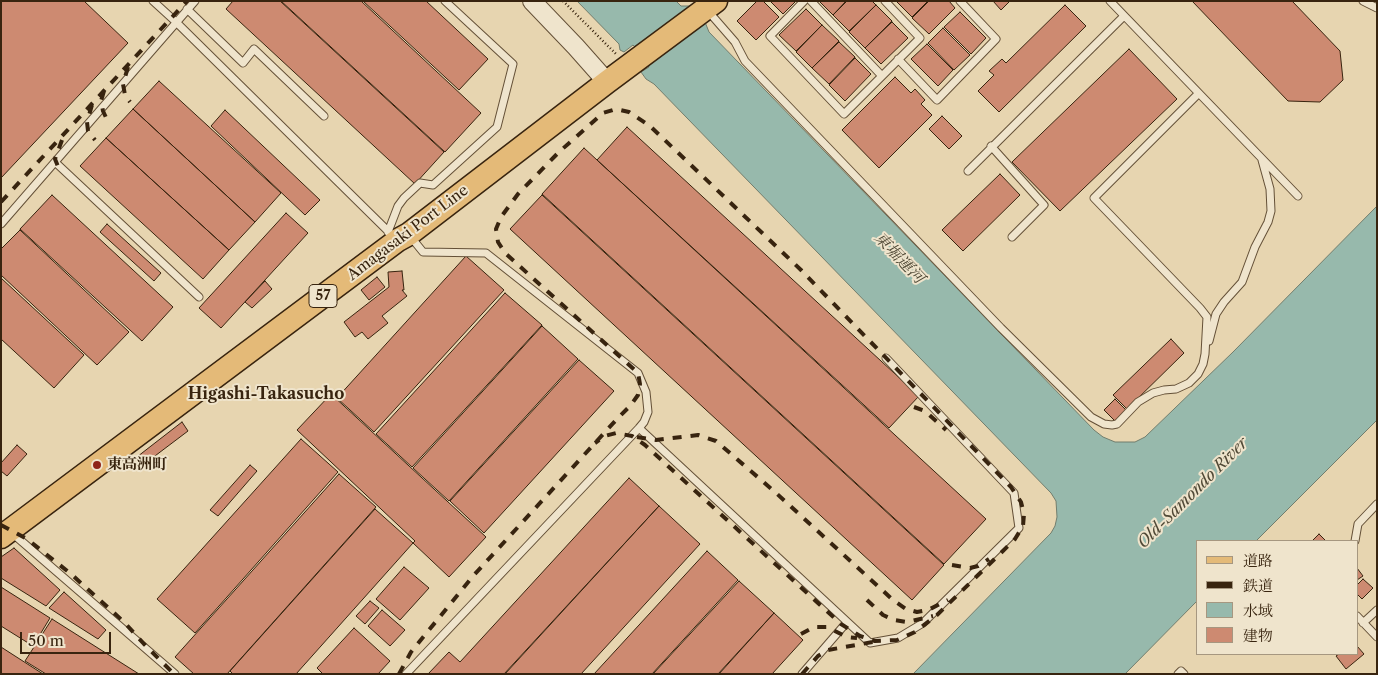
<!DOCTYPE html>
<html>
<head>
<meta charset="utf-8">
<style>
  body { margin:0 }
  #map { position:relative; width:1378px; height:675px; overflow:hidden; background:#e7d5b0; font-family:"Libre Caslon Text","Noto Serif JP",serif }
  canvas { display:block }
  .frame { position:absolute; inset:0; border:2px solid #38240f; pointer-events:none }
  .legend { position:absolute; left:1196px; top:540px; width:162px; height:115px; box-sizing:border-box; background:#efe4cc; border:1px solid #a69780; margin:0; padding:6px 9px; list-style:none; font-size:15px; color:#38240f }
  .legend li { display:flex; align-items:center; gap:10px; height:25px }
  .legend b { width:25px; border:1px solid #a69780 }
  .scale { position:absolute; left:20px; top:632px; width:91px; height:22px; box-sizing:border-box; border:2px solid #38240f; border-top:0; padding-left:6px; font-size:15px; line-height:18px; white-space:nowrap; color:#38240f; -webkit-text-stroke:4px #efe4cc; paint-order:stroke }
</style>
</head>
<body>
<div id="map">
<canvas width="1378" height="675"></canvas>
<div class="frame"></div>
<ul class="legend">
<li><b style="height:6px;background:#e4ba78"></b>道路</li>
<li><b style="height:6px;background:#38240f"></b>鉄道</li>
<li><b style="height:14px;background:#97b9ac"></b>水域</li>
<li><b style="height:14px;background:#cd8a71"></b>建物</li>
</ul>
<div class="scale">50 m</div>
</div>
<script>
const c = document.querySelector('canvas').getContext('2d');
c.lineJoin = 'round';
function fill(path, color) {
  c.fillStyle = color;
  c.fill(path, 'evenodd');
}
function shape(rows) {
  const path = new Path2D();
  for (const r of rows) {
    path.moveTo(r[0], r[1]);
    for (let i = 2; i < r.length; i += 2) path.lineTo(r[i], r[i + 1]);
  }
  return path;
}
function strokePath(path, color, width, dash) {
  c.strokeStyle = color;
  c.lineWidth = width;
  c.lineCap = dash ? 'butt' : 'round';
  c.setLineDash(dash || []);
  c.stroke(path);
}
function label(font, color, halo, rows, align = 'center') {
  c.font = font + ' "Libre Caslon Text","Noto Serif JP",serif';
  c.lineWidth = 4;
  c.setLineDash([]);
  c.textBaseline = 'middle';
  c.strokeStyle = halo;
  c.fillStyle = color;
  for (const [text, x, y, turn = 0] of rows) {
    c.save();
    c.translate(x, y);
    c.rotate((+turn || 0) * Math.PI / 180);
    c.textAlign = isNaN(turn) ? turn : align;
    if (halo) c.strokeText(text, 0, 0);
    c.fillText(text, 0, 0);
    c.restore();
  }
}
const water = shape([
  [577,1,676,1,681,6,691,6,705,22,709,32,1094,430,1103,437,1115,442,1135,442,1145,437,1233,352,1377,206,1377,420,1256,541,1197,541,1197,601,1125,674,913,674,1051,533,1055,526,1057,517,1056,501,1051,493,654,84,646,79,641,72,649,67,639,44,635,47,633,45,624,52,620,50,619,44,577,1]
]);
const building = shape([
  [1,1,84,1,128,43,1,178,1,1],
  [233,1,280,1,444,152,415,184,226,9,233,1],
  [281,1,361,1,481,113,445,152,281,1],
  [363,1,426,1,488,59,459,90,363,1],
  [757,1,763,1,779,17,756,40,737,21,757,1],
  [770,1,796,1,783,14,770,1],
  [819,1,846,1,833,15,819,1],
  [847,1,872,1,876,5,849,31,833,15,847,1],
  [896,1,928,1,912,17,896,1],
  [929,1,949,1,955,8,929,34,912,18,929,1],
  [993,1,1010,1,1001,10,993,1],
  [1192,1,1292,1,1340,51,1343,80,1320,102,1288,101,1192,1],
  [876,5,892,21,865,48,849,32,876,5],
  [1065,5,1086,26,999,112,978,91,994,75,989,71,1002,59,1006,63,1065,5],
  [806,9,822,25,796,51,779,35,806,9],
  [960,12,986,38,971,54,944,27,960,12],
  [892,22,908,38,881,64,865,48,892,22],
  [822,25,839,41,812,68,796,52,822,25],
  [943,28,970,55,954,70,928,43,943,28],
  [839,42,855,57,829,84,812,68,839,42],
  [927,44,953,70,938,86,911,59,927,44],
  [1129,49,1177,99,1060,211,1012,162,1129,49],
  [855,58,871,74,845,101,829,85,855,58],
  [895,77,911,93,915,89,925,100,921,104,932,115,879,168,842,130,895,77],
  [159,81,281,193,255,222,133,109,159,81],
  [133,109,255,222,229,250,106,138,133,109],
  [225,110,320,200,305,215,211,126,225,110],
  [942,116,962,136,949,149,929,129,942,116],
  [627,127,919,396,889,428,597,160,627,127],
  [106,138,229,250,203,279,80,166,106,138],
  [584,148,986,519,944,564,542,194,584,148],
  [1000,174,1020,195,963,251,942,230,1000,174],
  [52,195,173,307,142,341,20,229,52,195],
  [542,195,944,565,912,600,510,229,542,195],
  [286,213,308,233,221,328,199,308,286,213],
  [107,224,161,273,154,281,100,232,107,224],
  [20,230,129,332,97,365,1,275,1,249,20,230],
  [466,256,504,290,374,432,337,398,466,256],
  [402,271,404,290,402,290,407,296,382,316,388,323,368,339,362,332,355,337,344,322,389,287,388,272,402,271],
  [377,277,385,287,369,300,361,290,377,277],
  [1,278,84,355,54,388,1,339,1,278],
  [265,281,272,289,252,308,245,302,265,281],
  [505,293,542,325,412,467,376,434,505,293],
  [542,326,578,359,449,501,413,468,542,326],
  [1171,339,1184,353,1127,409,1113,395,1171,339],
  [579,360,614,391,484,533,450,501,579,360],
  [331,394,486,537,449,577,413,543,415,541,297,430,331,394],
  [1115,399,1126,410,1115,421,1104,410,1115,399],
  [182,422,188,431,139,468,133,460,182,422],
  [301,439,338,472,195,633,157,599,301,439],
  [17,445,27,454,7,476,1,471,1,463,17,445],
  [250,465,257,471,218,516,210,510,250,465],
  [339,474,376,507,227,674,194,674,175,657,339,474],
  [629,478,659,506,504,674,428,674,449,652,460,662,629,478],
  [659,506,700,544,581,674,505,674,659,506],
  [375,509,413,543,296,674,233,674,230,671,375,509],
  [1319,534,1326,541,1312,541,1319,534],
  [14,548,60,590,46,606,1,578,1,557,14,548],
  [707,551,738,580,652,674,594,674,707,551],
  [404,567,429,588,400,620,376,599,404,567],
  [1357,568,1363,576,1357,580,1357,568],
  [1363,579,1373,588,1362,599,1357,594,1357,585,1363,579],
  [739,581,774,613,718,674,653,674,739,581],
  [1,587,50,618,33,646,1,626,1,587],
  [64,592,106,630,98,639,49,608,64,592],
  [370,601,379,608,365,624,356,616,370,601],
  [382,610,405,630,390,646,368,626,382,610],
  [774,613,803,640,772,674,719,674,774,613],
  [52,619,139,674,46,674,25,661,52,619],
  [354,628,390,661,378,674,323,674,317,668,354,628],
  [1357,646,1364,654,1346,669,1336,656,1339,654,1357,654,1357,646],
  [1,647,43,674,1,674,1,647]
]);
const path = shape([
  [563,1,617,55]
]);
const service = shape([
  [153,1,176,22,396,239],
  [804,1,770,36,844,114,920,38,885,1],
  [811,1,882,76],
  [1110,1,1298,196],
  [1363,1,1377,8],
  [187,9,243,63,254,49,324,116],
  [708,11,735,42,745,61,1001,328,1091,417,1104,424,1112,425,1117,424,1138,402,1153,393,1164,390,1176,389,1189,383,1198,374,1203,364,1205,354,1207,317,1200,308,1094,198,1198,94],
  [898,59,937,100,996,39,960,1],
  [991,146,1044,205,1012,237],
  [55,162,199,297],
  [968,171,1124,16],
  [1,224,195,1],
  [388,232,398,206,404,198,420,183,433,185,497,127,513,64,445,1],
  [1209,341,1216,314,1224,302,1242,282,1255,247,1268,222,1271,211,1270,189,1262,160],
  [639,428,870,643,898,638,923,623,1019,528,1014,493,886,358],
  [12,533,175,674],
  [1355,541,1358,524,1377,504],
  [1357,616,1377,637],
  [1363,623,1377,610],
  [406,674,639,428,644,422,648,412,646,392,638,373,486,253,423,252,410,236],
  [802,674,847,622],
  [1178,674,1181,671,1184,674]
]);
const tertiary = shape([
  [532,1,576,47,607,82]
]);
const primary = shape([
  [1,537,398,240,409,234,607,82,716,1]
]);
const rail = shape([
  [128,67,123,84,125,95,130,102],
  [104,91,101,101,103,111,109,124],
  [92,105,87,122,88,131,95,140],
  [62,140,55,159,59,169,62,173],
  [1,202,187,1],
  [914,407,925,411,946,430],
  [637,437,656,440,698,435,716,441,775,492,893,600,906,609,917,612,928,610,948,600],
  [1,525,27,539,71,574,124,622,144,644,174,674],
  [952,565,970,568,978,566,989,559],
  [867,600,883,615,894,620,907,622,933,616],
  [801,634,814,627,827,627,847,637,857,638],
  [399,674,411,652,474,575,617,419,631,405,638,395,640,384,638,373,505,253,498,242,496,229,501,217,518,194,559,152,603,113,616,109,629,112,650,126,801,270,1011,487,1021,502,1024,514,1023,526,1015,539,1008,546,937,615,915,632,897,640,875,641,860,636,841,624,645,445,632,436,616,433,605,436,595,443],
  [802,674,818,656,828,650,873,642]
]);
const markers = [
  [97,465,5,"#8f2418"]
];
const shields = [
  [323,296,28]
];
const shieldNames = [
  ["57",323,296]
];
const streetNames = [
  ["Amagasaki Port Line",408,233,-37]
];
const poiNames = [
  ["東高洲町",107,465]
];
const waterNames = [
  ["東堀運河",899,258,46],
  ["Old-Samondo River",1193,493,-45]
];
const neighbourhoodNames = [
  ["Higashi-Takasucho",266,394]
];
fill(water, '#97b9ac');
strokePath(water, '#717d6d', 1);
fill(building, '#cd8a71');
strokePath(building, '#38240f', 1);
strokePath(service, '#645037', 9);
strokePath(tertiary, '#645037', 20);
strokePath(primary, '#38240f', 25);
strokePath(path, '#38240f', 2.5, [1, 2.5]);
strokePath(service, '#efe4cc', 7);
strokePath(tertiary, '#efe4cc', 18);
strokePath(primary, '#e4ba78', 22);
strokePath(rail, '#38240f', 4, [9, 9]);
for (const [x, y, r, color] of markers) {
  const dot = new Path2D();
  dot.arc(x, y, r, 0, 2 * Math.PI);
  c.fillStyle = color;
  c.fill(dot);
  strokePath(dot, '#efe4cc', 2);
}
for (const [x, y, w] of shields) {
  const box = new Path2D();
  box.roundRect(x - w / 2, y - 11.5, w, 23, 4);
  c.fillStyle = '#efe4cc';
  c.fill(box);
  strokePath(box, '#38240f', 1);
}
label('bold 14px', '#38240f', null, shieldNames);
label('15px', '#38240f', '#efe4cc', streetNames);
label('bold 15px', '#38240f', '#efe4cc', poiNames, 'left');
label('italic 16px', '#504936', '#efe4cc', waterNames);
label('bold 16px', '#38240f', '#efe4cc', neighbourhoodNames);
</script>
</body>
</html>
